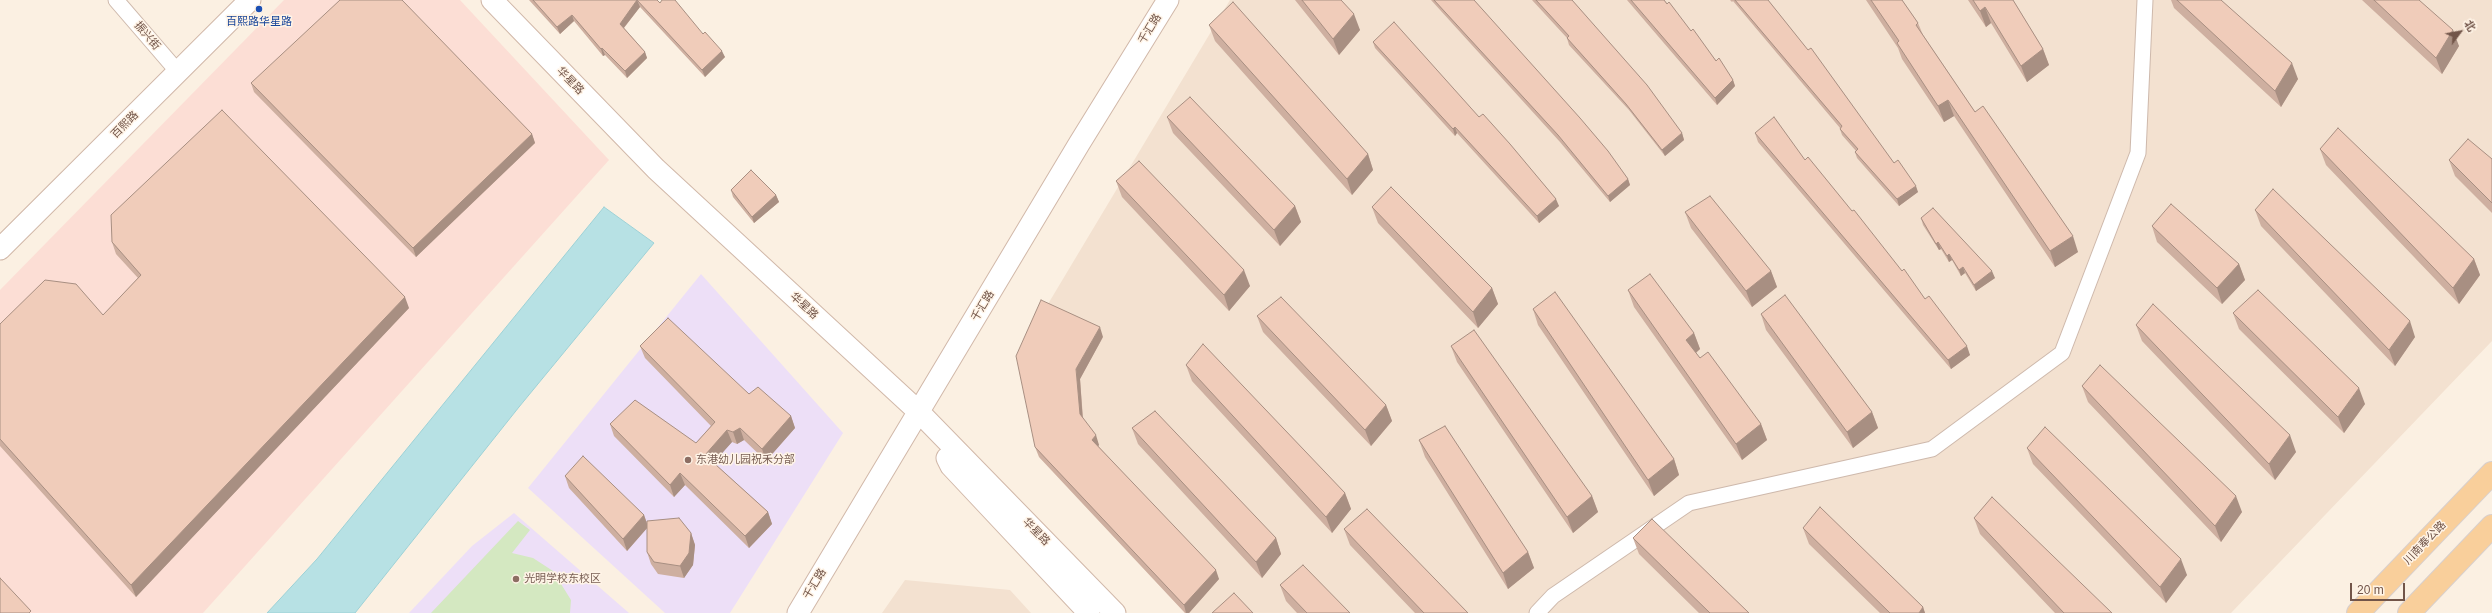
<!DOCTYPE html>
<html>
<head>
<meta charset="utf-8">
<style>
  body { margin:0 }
  #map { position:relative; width:2492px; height:613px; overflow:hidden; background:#fbf0e2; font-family:Helvetica,"Noto Sans SC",sans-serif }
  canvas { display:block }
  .north { position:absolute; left:2440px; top:12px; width:40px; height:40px; -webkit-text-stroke:3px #fff4e7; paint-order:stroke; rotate:58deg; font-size:11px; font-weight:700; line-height:16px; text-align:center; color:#725549 }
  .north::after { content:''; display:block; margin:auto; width:14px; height:18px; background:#725549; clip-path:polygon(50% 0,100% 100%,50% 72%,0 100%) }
  .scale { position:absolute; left:2350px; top:583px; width:55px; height:18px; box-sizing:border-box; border:2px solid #725549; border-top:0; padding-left:5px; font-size:12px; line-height:14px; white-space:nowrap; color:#725549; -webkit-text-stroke:3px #fff4e7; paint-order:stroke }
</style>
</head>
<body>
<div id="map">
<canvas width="2492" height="613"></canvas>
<div class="north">北</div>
<div class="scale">20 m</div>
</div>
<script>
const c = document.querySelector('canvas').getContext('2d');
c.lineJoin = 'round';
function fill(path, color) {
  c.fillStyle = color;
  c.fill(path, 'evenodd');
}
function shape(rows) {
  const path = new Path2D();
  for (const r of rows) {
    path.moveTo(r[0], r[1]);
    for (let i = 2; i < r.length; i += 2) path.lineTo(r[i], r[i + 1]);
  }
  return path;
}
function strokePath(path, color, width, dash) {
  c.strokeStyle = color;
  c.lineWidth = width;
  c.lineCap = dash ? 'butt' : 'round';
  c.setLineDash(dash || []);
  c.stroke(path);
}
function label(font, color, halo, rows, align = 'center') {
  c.font = font + ' Helvetica,"Noto Sans SC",sans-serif';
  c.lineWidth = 3;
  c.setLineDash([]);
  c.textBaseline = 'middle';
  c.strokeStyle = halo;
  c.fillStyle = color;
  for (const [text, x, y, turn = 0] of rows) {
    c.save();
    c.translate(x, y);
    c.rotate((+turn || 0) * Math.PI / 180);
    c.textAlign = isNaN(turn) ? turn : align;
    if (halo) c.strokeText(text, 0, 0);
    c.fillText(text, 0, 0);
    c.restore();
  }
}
const residential = shape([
  [1230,0,2492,0,2492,341,2231,613,1185,613,1039,457,1020,365,1045,309],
  [905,580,1010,590,1031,613,882,613]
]);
const commercial = shape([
  [284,0,460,0,609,160,203,613,0,613,0,290]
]);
const education = shape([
  [701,274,843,433,730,613,665,613,528,488],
  [514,513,629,613,409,613,472,546]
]);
const green = shape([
  [518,521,530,530,512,553,533,558,553,571,571,600,570,613,431,613]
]);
const water = shape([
  [604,207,654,243,519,407,355,613,267,613,317,559,604,207]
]);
const street = shape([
  [116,0,178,72],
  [1537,613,1553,596,1689,503,1932,449,2062,353,2138,153,2145,0]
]);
const secondary = shape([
  [492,0,656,169,920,413,1115,613],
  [0,249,250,0],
  [947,458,951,466,1089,613],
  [798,613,1079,144,1168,0]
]);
const primary = shape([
  [2358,613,2492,473],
  [2409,613,2492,526]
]);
const wall = shape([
  [529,0,657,0,660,3,703,34,725,57,705,77,640,7,624,28,645,52,647,58,627,78,605,55,603,56,574,21,560,34],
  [1295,0,1341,0,1360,30,1339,55],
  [1431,0,1474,0,1628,179,1630,185,1610,202,1560,142],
  [1532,0,1572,0,1682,133,1684,140,1665,156,1629,110,1569,45,1567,38],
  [1627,0,1664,0,1733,80,1735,86,1717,105],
  [1730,0,1768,0,1894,163,1918,192,1899,206,1857,158,1855,152,1856,151,1842,135,1840,129,1840,128,1733,1,1732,2],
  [1866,0,1902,0,1918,23,1923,35,1975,112,2078,252,2055,267,1954,116,1944,122,1902,59,1898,48],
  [1968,0,2013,0,2043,49,2049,65,2027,82,1991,23,1986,27],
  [2171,0,2221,0,2298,79,2281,107,2174,8],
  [2362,0,2419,0,2459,46,2442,74],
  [1209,25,1368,154,1373,170,1352,195,1215,41],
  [1373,42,1479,117,1559,206,1539,223,1457,133,1455,136,1375,48],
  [251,83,532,134,535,143,416,257,254,92],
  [1167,117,1295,206,1301,222,1280,246,1173,133],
  [1755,133,1805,160,1925,299,1970,355,1951,369,1758,142],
  [2320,149,2474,259,2480,275,2459,304,2326,165],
  [2492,159,2492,213,2455,176,2449,160],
  [1116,181,1250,286,1229,311,1122,197],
  [731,190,776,195,779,202,754,223,733,197],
  [1372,207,1492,288,1498,304,1478,328,1378,223],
  [2255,210,2415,337,2395,366,2261,226],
  [1685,212,1771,271,1777,287,1752,307,1691,228],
  [1921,218,1995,278,1976,291,1965,273,1961,276,1952,260,1949,262,1941,249,1939,250,1923,225],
  [2152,226,2239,264,2245,280,2222,304,2157,242],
  [112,242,409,308,136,597,0,446,0,324,103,315,138,278,116,254],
  [1628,290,1694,333,1700,349,1696,353,1700,358,1761,424,1767,440,1742,460,1634,307],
  [1533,309,1674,459,1679,475,1654,496,1538,325],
  [2233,313,2365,404,2344,433,2239,329],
  [1761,314,1872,412,1878,428,1853,448,1766,330],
  [1257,316,1386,405,1392,421,1371,446,1263,332],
  [2136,325,2296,452,2275,480,2142,341],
  [1103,337,1080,379,1083,418,1099,445,1098,446,1219,579,1189,613,1185,613,1039,457,1035,447],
  [640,346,749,394,791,416,795,428,766,461,744,440,737,444,732,442,713,462,768,512,772,524,749,548,685,485,674,497,614,436,610,424,696,443,711,426,645,358],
  [1451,346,1592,496,1598,512,1573,533,1457,362],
  [1186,365,1345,493,1351,509,1332,533,1192,381],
  [2082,386,2242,512,2221,542,2088,402],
  [1132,428,1276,538,1281,554,1262,578,1138,444],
  [1419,440,1528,552,1534,568,1508,589,1425,457],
  [2027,448,2187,575,2166,603,2033,464],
  [565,476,644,515,647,523,691,533,695,545,693,565,684,578,658,574,651,564,647,552,647,528,627,551,569,488],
  [1974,518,2112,613,2055,613,1980,534],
  [1803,528,1923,607,1925,613,1880,613,1809,544],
  [1344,529,1468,613,1415,613,1350,545],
  [1633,538,1749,613,1699,613,1639,554],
  [1280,585,1350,613,1297,613,1286,601]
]);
const shadedWall = shape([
  [637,0,640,7,622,30,620,24],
  [1985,7,1991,23,1986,27,1980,11],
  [1354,14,1360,30,1339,55,1333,39],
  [572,15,574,21,560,34,557,27],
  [2453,30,2459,46,2442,74,2436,58],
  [602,48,605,55,603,56,601,49],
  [2043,49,2049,65,2027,82,2021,66],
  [722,51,725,57,705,77,702,70],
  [645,52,647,58,627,78,625,71],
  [2292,63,2298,79,2281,107,2275,91],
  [1733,80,1735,86,1717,105,1715,98],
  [1948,100,1954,116,1944,122,1938,106],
  [1455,127,1457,133,1455,136,1453,129],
  [1682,133,1684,140,1665,156,1662,150],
  [532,134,535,143,416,257,413,248],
  [1368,154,1373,170,1352,195,1347,179],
  [1628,179,1630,185,1610,202,1608,196],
  [1916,186,1918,192,1899,206,1897,199],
  [776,195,779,202,754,223,752,217],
  [1556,199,1559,206,1539,223,1537,216],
  [1295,206,1301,222,1280,246,1274,230],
  [2073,236,2078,252,2055,267,2050,251],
  [1938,242,1941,249,1939,250,1936,244],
  [1949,254,1952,260,1949,262,1947,256],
  [2474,259,2480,275,2459,304,2453,288],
  [2239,264,2245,280,2222,304,2217,288],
  [1963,267,1965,273,1961,276,1959,270],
  [1244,270,1250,286,1229,311,1224,295],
  [1771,271,1777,287,1752,307,1746,291],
  [1992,271,1995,278,1976,291,1974,285],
  [1492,288,1498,304,1478,328,1473,312],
  [405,297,409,308,136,597,131,585],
  [2410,321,2415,337,2395,366,2389,350],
  [1100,327,1103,337,1080,379,1083,423,1080,414,1076,369],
  [1694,333,1700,349,1692,356,1686,340],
  [1967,346,1970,355,1951,369,1948,360],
  [2359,388,2365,404,2344,433,2338,417],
  [1386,405,1392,421,1371,446,1365,430],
  [1872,412,1878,428,1853,448,1847,432],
  [791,416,795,428,766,461,762,449],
  [1761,424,1767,440,1742,460,1736,444],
  [740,428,744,440,737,444,733,432],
  [727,430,732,442,710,467,705,455],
  [1096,435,1099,445,1096,449,1092,440],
  [2290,435,2296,452,2275,480,2269,464],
  [1674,459,1679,475,1654,496,1648,480],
  [680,473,685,485,674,497,670,485],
  [1345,493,1351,509,1332,533,1326,517],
  [1592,496,1598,512,1573,533,1567,517],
  [2236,496,2242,512,2221,542,2215,526],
  [768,512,772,524,749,548,745,536],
  [644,515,648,527,627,551,623,539],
  [691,533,695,545,693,565,684,578,680,566],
  [1276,538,1281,554,1262,578,1256,562],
  [1528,552,1534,568,1508,589,1503,573],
  [2181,559,2187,575,2166,603,2160,587],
  [1216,570,1219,579,1189,613,1186,613,1184,605],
  [1923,607,1925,613,1919,613]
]);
const building = shape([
  [340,0,402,0,532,134,413,248,251,83,340,0],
  [533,0,657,0,660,3,662,0,675,0,703,34,705,32,722,51,702,70,637,0,620,24,645,52,625,71,602,48,601,49,572,15,557,27,533,0],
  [1302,0,1341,0,1354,14,1333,39,1302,0],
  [1434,0,1474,0,1580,118,1608,151,1628,179,1608,196,1558,135,1434,0],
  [1536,0,1572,0,1647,85,1682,133,1662,150,1626,104,1567,38,1569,36,1536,0],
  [1631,0,1664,0,1667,4,1669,2,1691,31,1693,29,1716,61,1719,58,1733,80,1715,98,1631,0],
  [1735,0,1768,0,1808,50,1811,48,1894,163,1898,160,1916,186,1897,199,1855,152,1858,149,1840,129,1842,126,1735,0],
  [1871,0,1902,0,1918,23,1916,25,1975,112,1983,106,2073,236,2050,251,1948,100,1938,106,1897,43,1899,41,1871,0],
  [1973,0,2013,0,2043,49,2021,66,1985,7,1980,11,1973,0],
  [2177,0,2221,0,2292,63,2275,91,2177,0],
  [2374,0,2419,0,2453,30,2436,58,2374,0],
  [1233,2,1368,154,1347,179,1209,25,1233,2],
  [1394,22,1479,117,1483,114,1510,144,1556,199,1537,216,1455,127,1453,129,1373,42,1394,22],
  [1190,97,1295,206,1274,230,1167,117,1190,97],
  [222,110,405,297,131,585,0,439,0,324,45,280,76,284,103,315,141,275,112,242,111,215,222,110],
  [1774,117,1805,160,1808,157,1852,211,1854,210,1902,271,1904,269,1925,299,1929,296,1967,346,1948,360,1755,133,1774,117],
  [2338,128,2474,259,2453,288,2320,149,2338,128],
  [2468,139,2492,159,2492,203,2449,160,2468,139],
  [1139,161,1244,270,1224,295,1116,181,1139,161],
  [751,170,776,195,752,217,731,190,751,170],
  [1391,187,1492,288,1473,312,1372,207,1391,187],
  [2273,189,2410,321,2389,350,2255,210,2273,189],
  [1710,196,1771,271,1746,291,1685,212,1710,196],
  [2171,204,2239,264,2217,288,2152,226,2171,204],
  [1933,208,1992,271,1974,285,1963,267,1959,270,1949,254,1947,256,1938,242,1936,244,1921,218,1933,208],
  [1650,274,1694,333,1686,340,1700,358,1708,352,1761,424,1736,444,1628,290,1650,274],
  [2258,290,2359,388,2338,417,2233,313,2258,290],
  [1555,292,1674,459,1648,480,1533,309,1555,292],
  [1785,295,1872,412,1847,432,1761,314,1785,295],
  [1281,297,1386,405,1365,430,1257,316,1281,297],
  [1041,300,1100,327,1076,369,1080,414,1096,435,1092,440,1216,570,1184,605,1035,447,1016,356,1041,300],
  [2153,304,2290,435,2269,464,2136,325,2153,304],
  [668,318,749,394,758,387,791,416,762,449,740,428,733,432,727,430,705,455,768,512,745,536,680,473,670,485,610,424,635,400,696,443,715,422,640,346,668,318],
  [1474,330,1592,496,1567,517,1451,346,1474,330],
  [1203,344,1345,493,1326,517,1186,365,1203,344],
  [2100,365,2236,496,2215,526,2082,386,2100,365],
  [1155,411,1276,538,1256,562,1132,428,1155,411],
  [1445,426,1528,552,1503,573,1419,440,1445,426],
  [2045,427,2181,559,2160,587,2027,448,2045,427],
  [583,456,644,515,623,539,565,476,583,456],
  [1992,497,2112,613,2064,613,1974,518,1992,497],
  [1820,507,1923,607,1919,613,1890,613,1803,528,1820,507],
  [1367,509,1468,613,1424,613,1344,529,1367,509],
  [679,518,691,533,689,553,680,566,654,562,647,552,647,521,679,518],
  [1652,519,1749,613,1710,613,1633,538,1652,519],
  [1303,565,1350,613,1307,613,1280,585,1303,565],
  [0,578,31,611,29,613,0,613,0,578],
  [1234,593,1253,613,1212,613,1234,593]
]);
const markers = [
  [259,9,4,"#1a4fb4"],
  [688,460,4,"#8d6e63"],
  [516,579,4,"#8d6e63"]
];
const transitNames = [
  ["百熙路华星路",259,22]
];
const streetNames = [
  ["千汇路",1150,29,-58],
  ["振兴街",147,36,49],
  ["华星路",570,81,46],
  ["百熙路",125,125,-45],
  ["华星路",804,306,43],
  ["千汇路",983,306,-59],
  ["华星路",1036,532,46],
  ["川南奉公路",2425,543,-46],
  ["千汇路",815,584,-59]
];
const educationNames = [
  ["东港幼儿园祝禾分部",696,460],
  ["光明学校东校区",524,579]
];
fill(residential, '#f3e1d0');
fill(commercial, '#fcded5');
fill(education, '#eddff7');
fill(green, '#d4e8c1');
fill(water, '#b7e1e4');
strokePath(water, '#9dd1d6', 1);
strokePath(street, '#ceb9ac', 17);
strokePath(secondary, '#d1b8a9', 23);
strokePath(primary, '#d8cfcc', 24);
strokePath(street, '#fff', 15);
strokePath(secondary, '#fff', 21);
strokePath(primary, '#f9cf9b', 22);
fill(wall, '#ceafa0');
fill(shadedWall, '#a88f82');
fill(building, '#f0ccba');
strokePath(building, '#a88f82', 1);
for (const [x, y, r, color] of markers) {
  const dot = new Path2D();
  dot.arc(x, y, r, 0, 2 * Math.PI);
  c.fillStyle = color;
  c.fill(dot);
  strokePath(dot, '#fff4e7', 1.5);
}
label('11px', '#164399', '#fff4e7', transitNames);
label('11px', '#725549', '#fff4e7', streetNames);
label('11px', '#785e54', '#fff4e7', educationNames, 'left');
</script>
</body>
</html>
